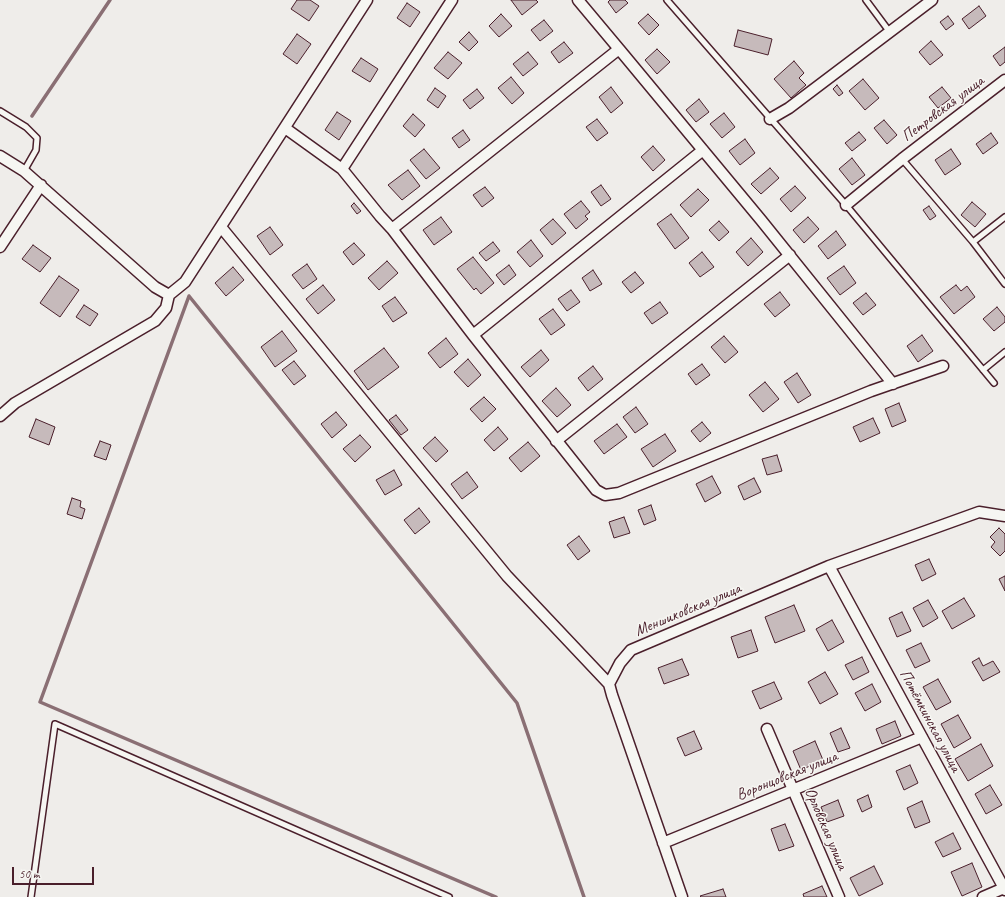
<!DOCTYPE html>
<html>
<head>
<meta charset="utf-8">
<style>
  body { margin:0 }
  #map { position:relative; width:1005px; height:897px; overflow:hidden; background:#efedea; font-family:Caveat,sans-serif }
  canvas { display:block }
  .scale { position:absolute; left:12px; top:867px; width:82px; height:18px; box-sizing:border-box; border:2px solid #4a1f2b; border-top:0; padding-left:5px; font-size:12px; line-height:14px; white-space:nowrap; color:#4a1f2b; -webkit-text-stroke:3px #f6f6f2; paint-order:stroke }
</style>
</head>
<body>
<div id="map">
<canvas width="1005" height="897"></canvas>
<div class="scale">50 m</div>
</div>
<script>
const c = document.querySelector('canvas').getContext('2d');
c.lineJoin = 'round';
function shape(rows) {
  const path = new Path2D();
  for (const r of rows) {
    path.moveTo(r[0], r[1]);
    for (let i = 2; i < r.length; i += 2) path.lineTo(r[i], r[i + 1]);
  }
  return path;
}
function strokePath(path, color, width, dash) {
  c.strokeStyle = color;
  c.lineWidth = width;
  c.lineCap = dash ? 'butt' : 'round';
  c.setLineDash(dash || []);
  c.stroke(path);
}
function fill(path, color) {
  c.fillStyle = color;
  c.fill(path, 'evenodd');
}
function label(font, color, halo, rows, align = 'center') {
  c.font = font + ' Caveat,sans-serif';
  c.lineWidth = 3;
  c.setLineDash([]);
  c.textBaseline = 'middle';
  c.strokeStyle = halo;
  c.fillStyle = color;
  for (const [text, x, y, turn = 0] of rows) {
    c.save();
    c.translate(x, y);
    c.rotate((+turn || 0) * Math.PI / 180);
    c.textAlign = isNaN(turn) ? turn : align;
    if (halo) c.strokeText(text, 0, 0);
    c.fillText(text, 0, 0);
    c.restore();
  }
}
const stream = shape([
  [32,116,110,0],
  [496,897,40,702,189,296,517,703,584,897]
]);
const building = shape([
  [297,0,310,0,319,6,309,21,291,9,297,0],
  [511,0,536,0,538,2,522,15,511,0],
  [610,0,625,0,628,3,616,13,608,2,610,0],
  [407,3,420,12,410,27,397,18,407,3],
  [979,6,986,16,969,29,962,19,979,6],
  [501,14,512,26,499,37,489,26,501,14],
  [648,14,659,25,649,35,638,23,648,14],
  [948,16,954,24,946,30,940,22,948,16],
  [544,20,553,31,540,41,531,30,544,20],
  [738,30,772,39,768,55,734,46,738,30],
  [469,32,478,42,469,51,459,42,469,32],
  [297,34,311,44,297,64,283,54,297,34],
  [931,41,943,55,930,65,919,52,931,41],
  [564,42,573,53,559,63,551,52,564,42],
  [1005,47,1005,62,1000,66,993,56,1005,47],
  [657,49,670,62,657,74,645,60,657,49],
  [448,52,462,63,448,79,434,68,448,52],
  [528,52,538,64,523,76,513,64,528,52],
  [361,58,378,69,370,82,352,71,361,58],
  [794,61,804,73,799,78,806,85,791,98,774,79,794,61],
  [511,77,524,93,512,104,498,88,511,77],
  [863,79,879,98,865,110,849,91,863,79],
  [837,85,843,93,839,96,833,89,837,85],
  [611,87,623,103,611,113,599,97,611,87],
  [942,87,951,98,938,108,929,97,942,87],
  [435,88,446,96,438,108,427,100,435,88],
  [477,89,484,98,470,109,463,100,477,89],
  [699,99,709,112,696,122,686,110,699,99],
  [337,112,351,121,339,140,325,130,337,112],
  [724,113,735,127,722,138,710,124,724,113],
  [413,114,425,125,415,137,403,126,413,114],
  [597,119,608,133,597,141,586,127,597,119],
  [884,120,897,135,887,144,874,128,884,120],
  [463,130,470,140,459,148,452,138,463,130],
  [859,132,866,140,852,151,845,143,859,132],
  [991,133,998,143,983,154,976,144,991,133],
  [745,139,755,153,740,165,729,151,745,139],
  [653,146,665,160,653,171,641,157,653,146],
  [424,149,440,168,426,179,410,160,424,149],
  [951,149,961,164,945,175,935,160,951,149],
  [852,158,865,175,852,185,839,169,852,158],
  [770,168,779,178,761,194,751,184,770,168],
  [408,170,420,186,402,200,388,185,408,170],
  [601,185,611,199,601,206,591,192,601,185],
  [795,186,806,198,791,212,780,199,795,186],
  [485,187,494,198,482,207,473,195,485,187],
  [698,189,709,200,691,217,680,205,698,189],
  [581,201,590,212,585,216,588,219,576,229,564,214,581,201],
  [972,202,986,214,975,227,961,215,972,202],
  [354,203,361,211,357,214,351,206,354,203],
  [929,206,936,216,930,220,923,210,929,206],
  [671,214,689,238,675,249,657,224,671,214],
  [441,217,452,232,434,245,423,230,441,217],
  [808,217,819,229,804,243,793,230,808,217],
  [553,219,566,233,552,245,540,230,553,219],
  [719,221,729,232,719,241,709,230,719,221],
  [270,227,283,245,270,255,257,236,270,227],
  [836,231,846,245,828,259,818,246,836,231],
  [751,238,763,252,748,266,736,252,751,238],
  [531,240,543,256,530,267,517,252,531,240],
  [493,242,500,251,486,261,479,253,493,242],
  [354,243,365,255,353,265,343,252,354,243],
  [33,245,51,258,40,272,22,259,33,245],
  [702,252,714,267,700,277,689,263,702,252],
  [473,257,494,283,481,294,476,288,474,290,457,269,473,257],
  [387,261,398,273,379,290,368,278,387,261],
  [307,264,317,279,303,289,292,275,307,264],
  [509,265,516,275,504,285,496,275,509,265],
  [844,266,856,283,840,295,827,278,844,266],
  [233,267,244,280,226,296,215,283,233,267],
  [593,270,602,284,590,291,582,278,593,270],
  [635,272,644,283,631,293,622,282,635,272],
  [59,276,79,290,60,317,40,303,59,276],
  [323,285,335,300,318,314,306,299,323,285],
  [956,285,961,291,967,286,975,297,954,314,940,297,956,285],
  [571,290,580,302,567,311,558,299,571,290],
  [780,292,790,305,775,317,764,304,780,292],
  [866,293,876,305,863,315,853,303,866,293],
  [395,297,407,313,393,322,382,306,395,297],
  [660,302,668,313,652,324,644,313,660,302],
  [84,305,98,314,90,326,76,317,84,305],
  [997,307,1005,317,1005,322,994,331,983,319,997,307],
  [553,309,565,325,551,335,539,319,553,309],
  [282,331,297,351,275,367,261,347,282,331],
  [922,335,933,351,918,362,907,346,922,335],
  [724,336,738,352,725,363,711,347,724,336],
  [446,338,458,354,440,368,428,353,446,338],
  [384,348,399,367,368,390,354,371,384,348],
  [541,350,549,360,530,377,521,367,541,350],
  [468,359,481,375,468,387,454,372,468,359],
  [294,361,306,376,294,385,282,370,294,361],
  [702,364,710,375,696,385,688,374,702,364],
  [593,366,603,379,588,391,578,378,593,366],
  [797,373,811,395,798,403,784,382,797,373],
  [765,382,779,399,763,412,749,395,765,382],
  [556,388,571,405,557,417,542,401,556,388],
  [484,397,496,409,482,422,470,409,484,397],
  [899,403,906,421,892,427,885,409,899,403],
  [636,407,648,424,635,433,623,417,636,407],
  [336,412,347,425,332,438,321,424,336,412],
  [396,415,408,430,401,435,389,420,396,415],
  [873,418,880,433,860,442,853,427,873,418],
  [36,419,55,427,49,445,29,437,36,419],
  [702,422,711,433,700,442,691,431,702,422],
  [617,424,627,437,604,454,594,441,617,424],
  [498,427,508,439,494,451,484,440,498,427],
  [665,434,676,451,653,467,641,449,665,434],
  [360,435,371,447,355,462,343,449,360,435],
  [435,437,448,451,436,462,423,448,435,437],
  [100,441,111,445,106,460,94,456,100,441],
  [528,442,540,456,521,472,509,458,528,442],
  [777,455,782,471,767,475,762,459,777,455],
  [394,470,402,485,385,495,376,480,394,470],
  [467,472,478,487,462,499,451,484,467,472],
  [712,476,721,493,705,502,696,484,712,476],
  [754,478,761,492,744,500,738,486,754,478],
  [72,498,81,501,80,507,85,509,82,519,67,514,72,498],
  [651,505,656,520,644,525,638,510,651,505],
  [419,508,430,522,415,534,404,520,419,508],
  [624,517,630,533,614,538,609,522,624,517],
  [999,528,1005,534,1005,551,1000,556,991,547,995,542,990,537,999,528],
  [579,536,590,551,578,560,567,545,579,536],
  [929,559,936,574,922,581,915,565,929,559],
  [1005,576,1005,591,999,579,1005,576],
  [964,598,975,616,952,629,942,611,964,598],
  [928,600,938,618,923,627,913,608,928,600],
  [794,605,805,631,775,643,765,617,794,605],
  [902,612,911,631,897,637,889,618,902,612],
  [832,620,844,642,828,651,816,629,832,620],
  [751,630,758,651,738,658,731,637,751,630],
  [921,643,930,661,915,668,906,650,921,643],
  [862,657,869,672,853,680,845,665,862,657],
  [979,658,983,666,993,661,1000,672,983,681,972,662,979,658],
  [682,659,689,675,664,684,658,668,682,659],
  [825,672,838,694,820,704,808,682,825,672],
  [938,679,951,702,936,710,923,687,938,679],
  [774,682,782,699,760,709,752,691,774,682],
  [872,684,881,702,865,711,855,693,872,684],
  [958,715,971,738,954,748,941,724,958,715],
  [895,721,901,736,882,744,876,729,895,721],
  [841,728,850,748,838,752,830,733,841,728],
  [694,731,702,749,685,756,677,738,694,731],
  [815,741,823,760,801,770,793,751,815,741],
  [981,744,993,766,968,781,955,759,981,744],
  [910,765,918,783,904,790,896,771,910,765],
  [990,785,1002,805,986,814,975,794,990,785],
  [868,795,872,807,862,812,857,800,868,795],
  [838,800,844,816,827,822,821,807,838,800],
  [922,801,930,822,915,828,907,808,922,801],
  [785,824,794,846,779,851,771,829,785,824],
  [953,833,961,849,943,857,935,842,953,833],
  [972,863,982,887,962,896,951,872,972,863],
  [874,866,883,884,859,896,850,878,874,866],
  [822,886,827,897,804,897,803,894,822,886],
  [723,889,726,897,701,897,700,896,723,889]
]);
const lane = shape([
  [667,0,846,205,994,383],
  [866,0,889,31],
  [0,111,26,127,37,138,36,150,24,171],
  [902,159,973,242,1005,284],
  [973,242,1005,217],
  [983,370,1005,352],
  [31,897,55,724,449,897]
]);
const street = shape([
  [619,49,761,220,893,384],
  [770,119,789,108,932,0],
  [285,128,342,169,380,216,392,229,473,335,596,490,605,495,619,493,871,391,943,366],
  [0,156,24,171,155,287,169,295,185,282,367,0],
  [342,169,452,0],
  [846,205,902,159,1005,80],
  [221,227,507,576,609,684],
  [392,229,619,49,578,0],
  [0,247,41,185],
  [473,335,703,150],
  [0,416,15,403,155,321,166,308,169,295],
  [556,441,790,255],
  [829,566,1005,890],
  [767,729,839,897],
  [663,843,922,737],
  [682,897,612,695,609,684,620,663,631,650,829,566,979,512,1005,516],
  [983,897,1004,888]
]);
const streetNames = [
  ["Петровская улица",943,109,-37],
  ["Меншиковская улица",688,610,-23],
  ["Потёмкинская улица",930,721,62],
  ["Воронцовская улица",787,776,-22],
  ["Орловская улица",826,829,67]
];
strokePath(stream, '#8a6f74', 3.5);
fill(building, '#c6babb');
strokePath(building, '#4a1f2b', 1);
strokePath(lane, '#4a1f2b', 8);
strokePath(street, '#4a1f2b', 13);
strokePath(lane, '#f6f6f2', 5);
strokePath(street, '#f6f6f2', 10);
label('16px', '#4a1f2b', '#f6f6f2', streetNames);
</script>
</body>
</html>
